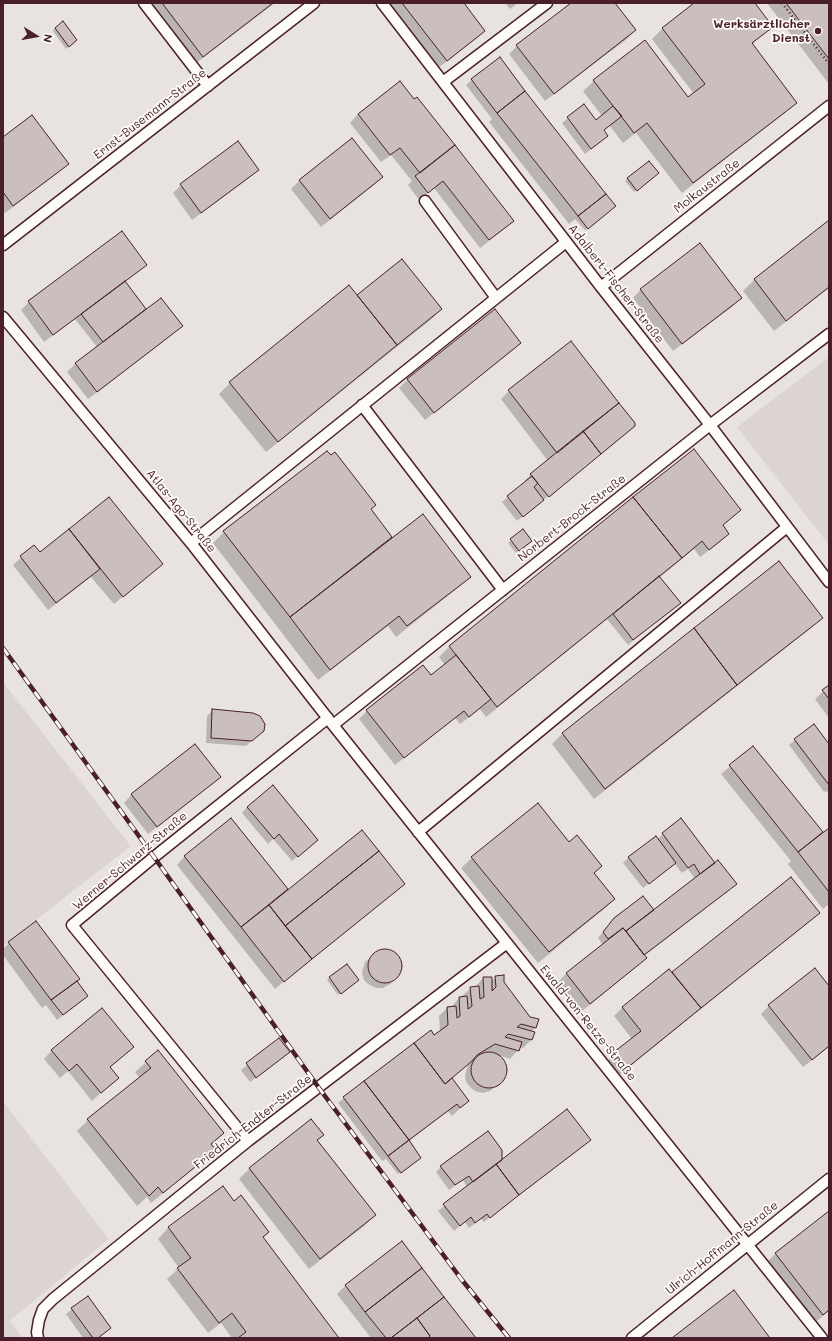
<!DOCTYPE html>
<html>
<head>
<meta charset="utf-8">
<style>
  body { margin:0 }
  #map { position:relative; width:832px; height:1341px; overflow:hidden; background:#f6f3ef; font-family:Mali,sans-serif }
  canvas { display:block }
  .frame { position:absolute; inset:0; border:4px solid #4a1f2b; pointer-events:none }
  .north { position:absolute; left:16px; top:16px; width:40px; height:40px; -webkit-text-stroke:3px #fdfcf7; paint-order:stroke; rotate:101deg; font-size:11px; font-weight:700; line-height:16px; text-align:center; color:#4a1f2b }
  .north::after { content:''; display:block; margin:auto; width:14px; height:18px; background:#4a1f2b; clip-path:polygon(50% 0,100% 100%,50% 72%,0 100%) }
</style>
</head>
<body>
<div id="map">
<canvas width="832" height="1341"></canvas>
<div class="frame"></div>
<div class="north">N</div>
</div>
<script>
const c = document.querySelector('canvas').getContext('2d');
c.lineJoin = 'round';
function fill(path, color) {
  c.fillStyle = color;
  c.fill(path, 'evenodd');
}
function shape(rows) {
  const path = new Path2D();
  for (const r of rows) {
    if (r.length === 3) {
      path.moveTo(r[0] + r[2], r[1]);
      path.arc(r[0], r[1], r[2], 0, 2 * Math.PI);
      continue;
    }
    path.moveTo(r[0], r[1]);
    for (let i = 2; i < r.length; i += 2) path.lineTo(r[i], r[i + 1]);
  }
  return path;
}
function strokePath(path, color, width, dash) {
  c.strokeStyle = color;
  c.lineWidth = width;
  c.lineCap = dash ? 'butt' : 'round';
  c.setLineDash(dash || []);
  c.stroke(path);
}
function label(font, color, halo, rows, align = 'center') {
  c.font = font + ' Mali,sans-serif';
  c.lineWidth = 3.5;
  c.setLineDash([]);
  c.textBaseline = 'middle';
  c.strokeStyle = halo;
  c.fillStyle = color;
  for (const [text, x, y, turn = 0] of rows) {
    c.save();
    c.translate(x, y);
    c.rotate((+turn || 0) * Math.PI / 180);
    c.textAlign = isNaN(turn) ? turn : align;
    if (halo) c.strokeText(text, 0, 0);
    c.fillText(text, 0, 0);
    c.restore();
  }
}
const built = shape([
  [3,3,829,3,829,1338,23,1338,10,1321,109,1239,3,1101,3,946,131,846,3,682]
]);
const green = shape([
  [829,357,829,545,737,427],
  [3,682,131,846,3,946],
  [3,1101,109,1239,10,1321,23,1338,3,1338]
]);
const shadow = shape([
  [155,3,275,3,191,67,148,10],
  [388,3,462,3,484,31,476,39,438,68],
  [505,3,518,3,510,9],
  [573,3,614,3,635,30,627,39,545,101,509,54,517,46],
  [696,3,754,3,772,26,751,45,796,103,785,113,682,193,636,133,623,143,610,126,603,131,601,141,585,154,562,123,584,105,596,121,602,116,583,91,594,81,688,98,694,94,652,39,663,28],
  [767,3,829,3,829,84],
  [55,28,74,43,66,49,53,31],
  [472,80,612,209,585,230,575,219,569,224,489,122,492,119,466,85],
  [399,82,512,221,504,229,480,248,434,188,419,200,408,185,412,181,391,155,381,162,350,123,358,114],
  [3,138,67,164,59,172,5,213,3,211],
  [352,139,382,177,374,185,321,227,291,189,299,181],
  [649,162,655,176,634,192,625,181],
  [258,169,249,178,192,220,173,193,181,185],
  [829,222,829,288,774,331,743,291,754,280],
  [145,264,125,282,146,310,181,326,173,334,88,399,67,372,75,364,97,347,75,319,44,342,21,310,29,302],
  [349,287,357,296,441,309,433,318,266,452,219,394,230,383],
  [641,289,740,298,732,307,673,351,633,298],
  [495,311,520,343,512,351,425,420,399,388,407,380],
  [571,343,633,428,517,521,502,502,526,482,525,480,531,475,548,461,501,399,509,391],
  [634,498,740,510,722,526,728,534,720,542,700,557,694,549,659,578,674,608,628,645,607,619,486,717,480,709,460,724,455,718,395,765,359,719,367,711,431,676,445,665,439,657,449,647],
  [109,499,162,564,114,604,91,577,48,610,13,565,34,546,40,553],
  [370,510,392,539,470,576,459,587,396,637,388,626,318,680,213,543,224,532],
  [523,531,529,543,516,553,508,543],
  [779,563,821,617,811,628,594,799,552,744,562,734],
  [829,686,829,718,815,699],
  [213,710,257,736,246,746,206,743,207,716],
  [795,740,829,745,829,794,826,791,824,792,789,745],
  [753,747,818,838,829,829,829,904,823,909,788,864,791,861,721,774],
  [219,777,211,785,148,834,124,803,132,794],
  [247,807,311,845,292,861,273,839,268,844,242,813],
  [231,820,287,891,404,884,395,892,275,989,177,865,185,856],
  [681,820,714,864,735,884,727,892,644,956,646,958,637,966,581,1012,558,982,566,974,603,945,598,938,609,925,650,914,695,879,688,869,682,873,674,863,643,888,623,863,629,857,657,839],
  [472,858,593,873,614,899,603,910,538,963,461,868],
  [791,878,819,913,810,921,618,1076,607,1061,632,1039,614,1016,622,1008,669,970,672,974],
  [36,922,87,996,57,1020,46,1005,42,1008,3,955,3,949,9,943],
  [388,949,396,953,400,960,401,967,399,973,390,984,383,988,376,988,368,984,364,980,362,972,365,962,380,950],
  [496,977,503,983,535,1028,531,1032,534,1033,531,1040,523,1048,519,1047,518,1050,510,1059,498,1055,505,1064,505,1076,502,1080,490,1091,483,1093,475,1091,470,1087,466,1082,465,1076,468,1064,451,1079,468,1101,452,1116,448,1111,409,1141,418,1160,398,1174,386,1159,382,1161,338,1103,344,1098,440,1032,439,1016,447,1008,451,1007,459,998,462,998,462,996,471,988,475,987,483,978,491,982],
  [330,978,356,982,338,995,327,980],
  [829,988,829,1047,803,1067,761,1014,769,1006],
  [279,1039,283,1057,250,1082,241,1070],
  [133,1047,109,1068,117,1078,92,1101,68,1071,60,1078,44,1059,52,1050],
  [158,1052,223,1133,211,1145,215,1150,204,1160,151,1203,147,1197,137,1206,77,1131,88,1120,140,1078,135,1072],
  [311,1120,322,1135,317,1141,375,1215,364,1226,309,1269,239,1179,249,1169],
  [589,1139,581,1148,484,1222,481,1219,469,1228,465,1222,454,1231,438,1211,467,1187,463,1180,449,1190,436,1172,441,1167,501,1161],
  [222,1187,262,1238,338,1338,232,1338,221,1323,208,1333,167,1279,179,1268,158,1239,168,1228],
  [829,1212,829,1311,812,1325,765,1264,776,1253],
  [402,1243,476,1338,371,1338,337,1294,345,1286],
  [88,1297,110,1328,98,1338,83,1338,66,1314]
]);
const building = shape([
  [162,3,273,3,203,57,162,3],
  [402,3,464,3,485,31,447,61,402,3],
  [571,3,615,3,636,30,554,94,516,45,571,3],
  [694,3,755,3,773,27,752,43,797,103,693,183,647,123,634,133,593,80,645,40,688,97,705,84,662,28,694,3],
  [786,3,829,3,829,59,786,3],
  [63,21,77,40,69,47,55,28,63,21],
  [500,57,525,91,497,113,471,79,500,57],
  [400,81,414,99,417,97,455,145,420,173,400,148,390,155,358,114,400,81],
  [525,91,606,194,578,216,497,113,525,91],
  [584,104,596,120,613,106,622,116,604,130,608,136,591,149,567,117,584,104],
  [32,115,69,164,13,206,3,192,3,137,32,115],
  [352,138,383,177,330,219,299,180,352,138],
  [238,141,259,170,201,213,180,184,238,141],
  [455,145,514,221,489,240,443,181,428,193,415,176,455,145],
  [649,161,659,173,637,191,627,178,649,161],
  [606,194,616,206,588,229,578,216,606,194],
  [829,220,829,287,786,321,754,279,829,220],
  [122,231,147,265,53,335,28,301,122,231],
  [700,243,742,298,682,344,640,289,700,243],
  [402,259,442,309,397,345,357,295,402,259],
  [125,281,146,309,103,342,81,314,125,281],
  [349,285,397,345,278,442,229,382,349,285],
  [161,298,183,326,97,392,75,363,161,298],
  [495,309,521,343,434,413,407,379,495,309],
  [571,341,619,403,557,453,508,390,571,341],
  [619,403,635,423,635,426,601,454,583,431,619,403],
  [583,431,601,454,549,497,530,474,583,431],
  [694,449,741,510,723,525,729,534,709,550,702,541,682,558,633,497,694,449],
  [327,451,331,455,335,452,376,505,371,509,392,537,290,617,223,531,327,451],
  [532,476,538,483,534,487,544,500,523,517,507,496,532,476],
  [109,497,163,564,123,597,69,529,109,497],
  [633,497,682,558,497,707,449,646,633,497],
  [423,514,471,577,407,626,399,616,330,670,290,617,423,514],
  [69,529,100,569,56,603,20,556,34,545,40,552,69,529],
  [523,529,532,541,519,551,510,539,523,529],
  [779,561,823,618,737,685,694,628,779,561],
  [659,576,681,603,633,640,613,614,659,576],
  [694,628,737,685,605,789,562,733,694,628],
  [456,655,491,699,469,717,464,711,404,758,366,710,423,665,431,675,456,655],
  [829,685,829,699,822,690,829,685],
  [212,709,253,713,260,716,265,724,264,731,252,741,211,738,212,709],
  [814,724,829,744,829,785,794,739,814,724],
  [195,744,221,777,157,827,131,794,195,744],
  [753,746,823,832,798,852,729,765,753,746],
  [273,785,318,840,298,857,279,834,274,839,247,807,273,785],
  [538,803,569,842,577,835,602,866,594,873,615,899,549,952,471,857,538,803],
  [231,818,288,889,241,927,184,856,231,818],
  [681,818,715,863,700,874,694,864,688,868,662,833,681,818],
  [829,828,829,892,798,852,829,828],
  [362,830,379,851,285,926,269,905,362,830],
  [656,836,676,863,649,884,628,857,656,836],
  [379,851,405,884,312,959,285,926,379,851],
  [718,860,737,884,644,955,626,931,718,860],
  [791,877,820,913,701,1008,672,972,791,877],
  [643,896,654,910,626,931,623,928,608,939,603,932,614,918,643,896],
  [269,905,312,959,284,982,241,927,269,905],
  [36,921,80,979,51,1000,8,942,36,921],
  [623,928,647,958,590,1004,566,973,623,928],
  [385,966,17],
  [347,964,359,980,341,994,329,977,347,964],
  [815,968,829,986,829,1046,812,1060,768,1005,815,968],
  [669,969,701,1008,627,1068,614,1052,641,1031,622,1007,669,969],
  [504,975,504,982,530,1017,539,1019,536,1028,521,1024,517,1027,535,1032,532,1040,508,1034,505,1037,522,1042,519,1051,495,1044,477,1055,472,1061,445,1084,414,1043,431,1030,434,1035,448,1025,447,1007,456,1006,457,1018,460,1016,459,997,467,996,468,1009,472,1006,470,987,479,986,480,999,484,997,483,977,492,977,492,991,496,987,495,976,504,975],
  [77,981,88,996,63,1015,51,1000,77,981],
  [102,1008,134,1047,110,1067,119,1078,101,1093,77,1064,69,1071,51,1050,102,1008],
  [279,1038,290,1052,256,1078,246,1063,279,1038],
  [414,1043,445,1084,452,1078,469,1101,460,1108,457,1104,409,1140,364,1081,414,1043],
  [158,1050,224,1133,211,1144,216,1150,163,1193,158,1187,149,1196,87,1119,151,1068,145,1061,158,1050],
  [489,1070,18],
  [364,1081,409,1140,388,1156,343,1097,364,1081],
  [567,1109,591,1140,519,1195,496,1164,567,1109],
  [311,1119,324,1135,317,1140,376,1215,320,1259,249,1168,311,1119],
  [488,1131,502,1150,502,1160,473,1182,469,1176,455,1185,440,1166,488,1131],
  [409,1140,421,1158,401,1173,388,1156,409,1140],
  [496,1164,519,1195,490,1218,487,1214,475,1223,471,1217,460,1226,443,1204,496,1164],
  [223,1186,234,1201,241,1195,269,1232,263,1237,339,1338,238,1338,246,1332,232,1313,219,1323,177,1268,191,1258,168,1227,223,1186],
  [829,1211,829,1310,823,1315,775,1253,829,1211],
  [402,1241,422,1268,365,1312,345,1285,402,1241],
  [422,1268,444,1297,391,1338,386,1338,365,1312,422,1268],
  [734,1290,770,1338,672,1338,734,1290],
  [88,1296,111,1328,98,1338,93,1338,71,1308,88,1296],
  [444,1297,476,1338,428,1338,430,1336,417,1318,444,1297],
  [417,1318,430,1336,428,1338,391,1338,417,1318]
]);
const path = shape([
  [782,3,829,64]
]);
const service = shape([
  [144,3,208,86],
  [382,3,601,287,710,425,829,582],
  [443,82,547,3],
  [425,201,496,298],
  [3,245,314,3],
  [601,287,829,106],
  [3,317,191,543,333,725,822,1338],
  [362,405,503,590],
  [191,543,566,242],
  [333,725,710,425,829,334],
  [418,832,787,527],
  [248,1141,72,925,154,857,328,718],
  [38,1338,37,1332,39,1320,43,1309,53,1299,248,1141,507,943],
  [632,1338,829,1179]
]);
const rail = shape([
  [3,648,154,857,319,1088,462,1280,509,1338]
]);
const markers = [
  [818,31,4,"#4a1f2b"]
];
const poiNames = [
  ["Werksärztlicher",810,24],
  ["Dienst",810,38]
];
const streetNames = [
  ["Ernst-Busemann-Straße",150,114,-38],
  ["Molkaustraße",707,186,-38],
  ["Adalbert-Fischer-Straße",616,284,52],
  ["Atlas-Ago-Straße",181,511,51],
  ["Norbert-Brock-Straße",572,518,-38],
  ["Werner-Schwarz-Straße",130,861,-40],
  ["Ewald-von-Retze-Straße",588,1023,51],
  ["Friedrich-Endter-Straße",253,1122,-38],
  ["Ulrich-Hoffmann-Straße",722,1248,-39]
];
fill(built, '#e9e3e0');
fill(green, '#dcd4d2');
fill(shadow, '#0003');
fill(building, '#cbbfbe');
strokePath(building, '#4a1f2b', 1);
strokePath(service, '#4a1f2b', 13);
strokePath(path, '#4a1f2b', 2.5, [1, 3]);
strokePath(service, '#fdfcf7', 10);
strokePath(rail, '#4a1f2b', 4.5);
strokePath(rail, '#fdfcf7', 3, [9]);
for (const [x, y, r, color] of markers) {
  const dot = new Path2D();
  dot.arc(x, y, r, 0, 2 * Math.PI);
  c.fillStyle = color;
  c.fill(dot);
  strokePath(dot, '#fdfcf7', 1.5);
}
label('bold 12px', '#4a1f2b', '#fdfcf7', poiNames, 'right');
label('12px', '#4a1f2b', '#fdfcf7', streetNames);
</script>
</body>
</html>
